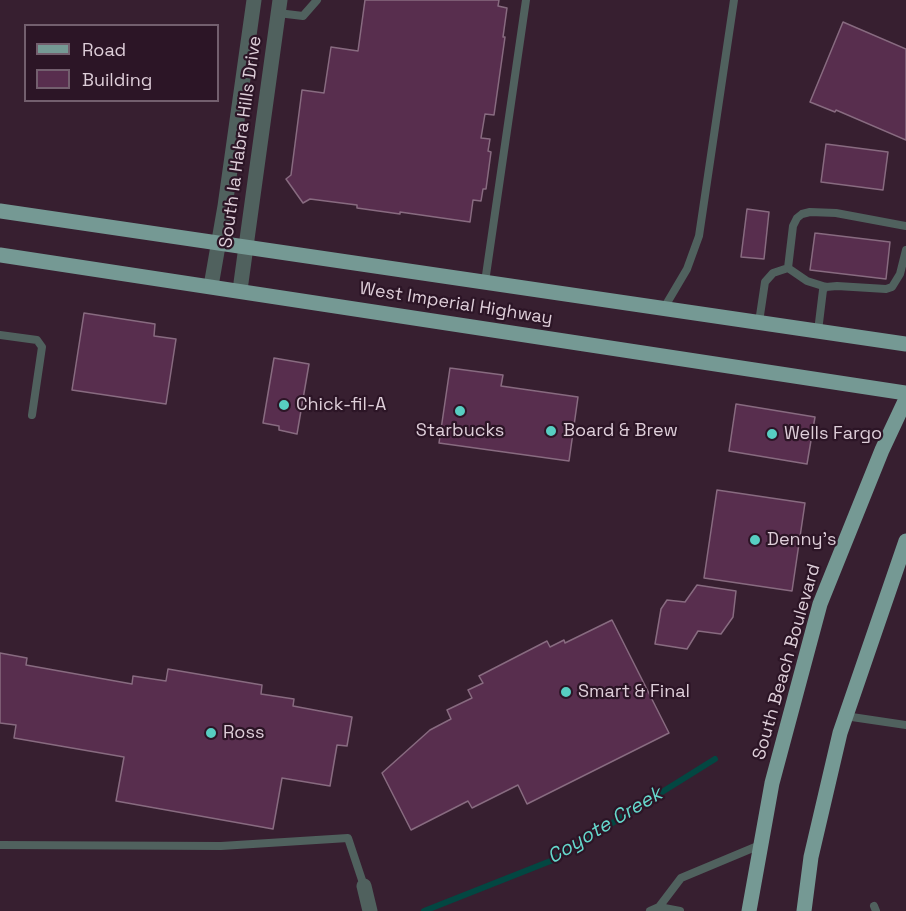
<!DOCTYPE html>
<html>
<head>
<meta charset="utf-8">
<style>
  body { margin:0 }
  #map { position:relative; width:906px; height:911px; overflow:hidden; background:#371f30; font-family:"Space Grotesk",sans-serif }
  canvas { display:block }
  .legend { position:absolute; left:24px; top:24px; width:195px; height:78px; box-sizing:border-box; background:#2c1526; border:2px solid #735f6e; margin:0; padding:8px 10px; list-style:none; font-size:18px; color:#deced9 }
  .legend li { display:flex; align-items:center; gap:12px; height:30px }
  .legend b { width:30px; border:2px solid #735f6e }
</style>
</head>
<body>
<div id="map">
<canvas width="906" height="911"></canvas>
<ul class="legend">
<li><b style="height:8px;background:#759994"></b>Road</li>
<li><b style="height:16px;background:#582e4e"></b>Building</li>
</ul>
</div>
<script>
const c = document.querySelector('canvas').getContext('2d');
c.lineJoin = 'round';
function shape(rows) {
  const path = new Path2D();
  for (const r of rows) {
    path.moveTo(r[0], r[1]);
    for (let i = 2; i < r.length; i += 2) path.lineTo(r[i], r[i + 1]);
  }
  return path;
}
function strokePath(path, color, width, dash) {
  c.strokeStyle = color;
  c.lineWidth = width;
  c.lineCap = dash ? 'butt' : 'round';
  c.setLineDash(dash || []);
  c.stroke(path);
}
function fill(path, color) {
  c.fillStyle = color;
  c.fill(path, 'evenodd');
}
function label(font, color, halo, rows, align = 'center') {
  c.font = font + ' "Space Grotesk",sans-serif';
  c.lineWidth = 4.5;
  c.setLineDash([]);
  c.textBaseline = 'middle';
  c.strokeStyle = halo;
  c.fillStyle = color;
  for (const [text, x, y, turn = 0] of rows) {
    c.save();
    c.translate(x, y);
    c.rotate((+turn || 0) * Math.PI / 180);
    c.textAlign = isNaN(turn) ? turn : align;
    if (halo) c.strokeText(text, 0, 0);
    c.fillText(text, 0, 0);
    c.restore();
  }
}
const stream = shape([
  [424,911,553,860,715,759]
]);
const building = shape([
  [365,0,499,0,498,6,507,8,503,37,505,37,494,115,485,114,481,138,490,139,488,151,491,152,486,189,483,189,481,201,473,200,470,222,400,212,400,214,357,208,357,205,310,199,303,203,286,179,291,175,302,90,324,93,331,47,358,51,365,0],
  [843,22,906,49,906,140,836,110,835,112,810,102,843,22],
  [826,144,888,152,883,190,821,182,826,144],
  [747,209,769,212,764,259,741,257,747,209],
  [815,233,890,242,886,279,810,270,815,233],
  [84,313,155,324,154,336,176,339,166,404,72,390,84,313],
  [274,358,309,364,297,434,279,430,279,426,263,423,274,358],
  [450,368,503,375,501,386,578,397,569,461,439,443,450,368],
  [736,404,815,417,807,464,729,451,736,404],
  [717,490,805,503,792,591,704,578,717,490],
  [697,585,736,591,733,617,721,634,698,631,687,649,655,644,661,609,667,600,685,602,697,585],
  [612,620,669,733,527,804,518,785,472,808,468,801,411,830,382,773,430,730,451,719,447,710,472,698,468,690,483,683,479,676,547,641,550,647,564,640,565,643,612,620],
  [0,653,27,658,26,665,132,684,133,676,166,681,168,669,262,685,261,694,294,699,293,706,352,717,347,746,337,745,330,786,282,778,273,829,116,801,124,757,14,738,16,725,0,723,0,653]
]);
const lane = shape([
  [278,13,303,16,317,0],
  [906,226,836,213,810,212,802,214,797,218,793,226,788,268,807,281,826,287,837,286,886,289,892,287,900,274,906,250],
  [485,282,526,0],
  [664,308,687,269,699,236,734,0],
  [759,322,765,282,773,273,788,268],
  [818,331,823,290,826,287],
  [0,335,37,340,42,347,32,415],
  [845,716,906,725],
  [0,845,221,846,348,838,364,886],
  [874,906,876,911],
  [659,907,681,878,760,845],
  [650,911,659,907,680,911]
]);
const street = shape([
  [211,286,225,206,254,0],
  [240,290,280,0],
  [364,886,370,911]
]);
const primary = shape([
  [0,211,906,344],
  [0,255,906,393],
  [749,911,772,783,820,604,882,450,906,399],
  [804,911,811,857,840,733,906,541]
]);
const markers = [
  [284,405,6,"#57cec2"],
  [460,411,6,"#57cec2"],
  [551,431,6,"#57cec2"],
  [772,434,6,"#57cec2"],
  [755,540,6,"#57cec2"],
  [566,692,6,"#57cec2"],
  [211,733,6,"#57cec2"]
];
const streetNames = [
  ["South la Habra Hills Drive",241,142,-82],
  ["West Imperial Highway",456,304,9],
  ["South Beach Boulevard",787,662,-74]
];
const poiNames = [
  ["Chick-fil-A",296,405],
  ["Starbucks",460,431,"center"],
  ["Board & Brew",563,431],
  ["Wells Fargo",784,434],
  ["Denny's",767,540],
  ["Smart & Final",578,692],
  ["Ross",223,733]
];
const waterNames = [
  ["Coyote Creek",605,826,-31]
];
strokePath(stream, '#034742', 6);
fill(building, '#582e4e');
strokePath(building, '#886b80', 1.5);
strokePath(lane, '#50615e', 8);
strokePath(street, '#50615e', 15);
strokePath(primary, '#759994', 15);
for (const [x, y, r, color] of markers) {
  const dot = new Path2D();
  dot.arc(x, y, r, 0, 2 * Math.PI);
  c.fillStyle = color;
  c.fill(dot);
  strokePath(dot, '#2c1526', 2);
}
label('18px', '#deced9', '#2c1526', streetNames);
label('18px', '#deced9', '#2c1526', poiNames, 'left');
label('italic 20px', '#65d9cd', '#2c1526', waterNames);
</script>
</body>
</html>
